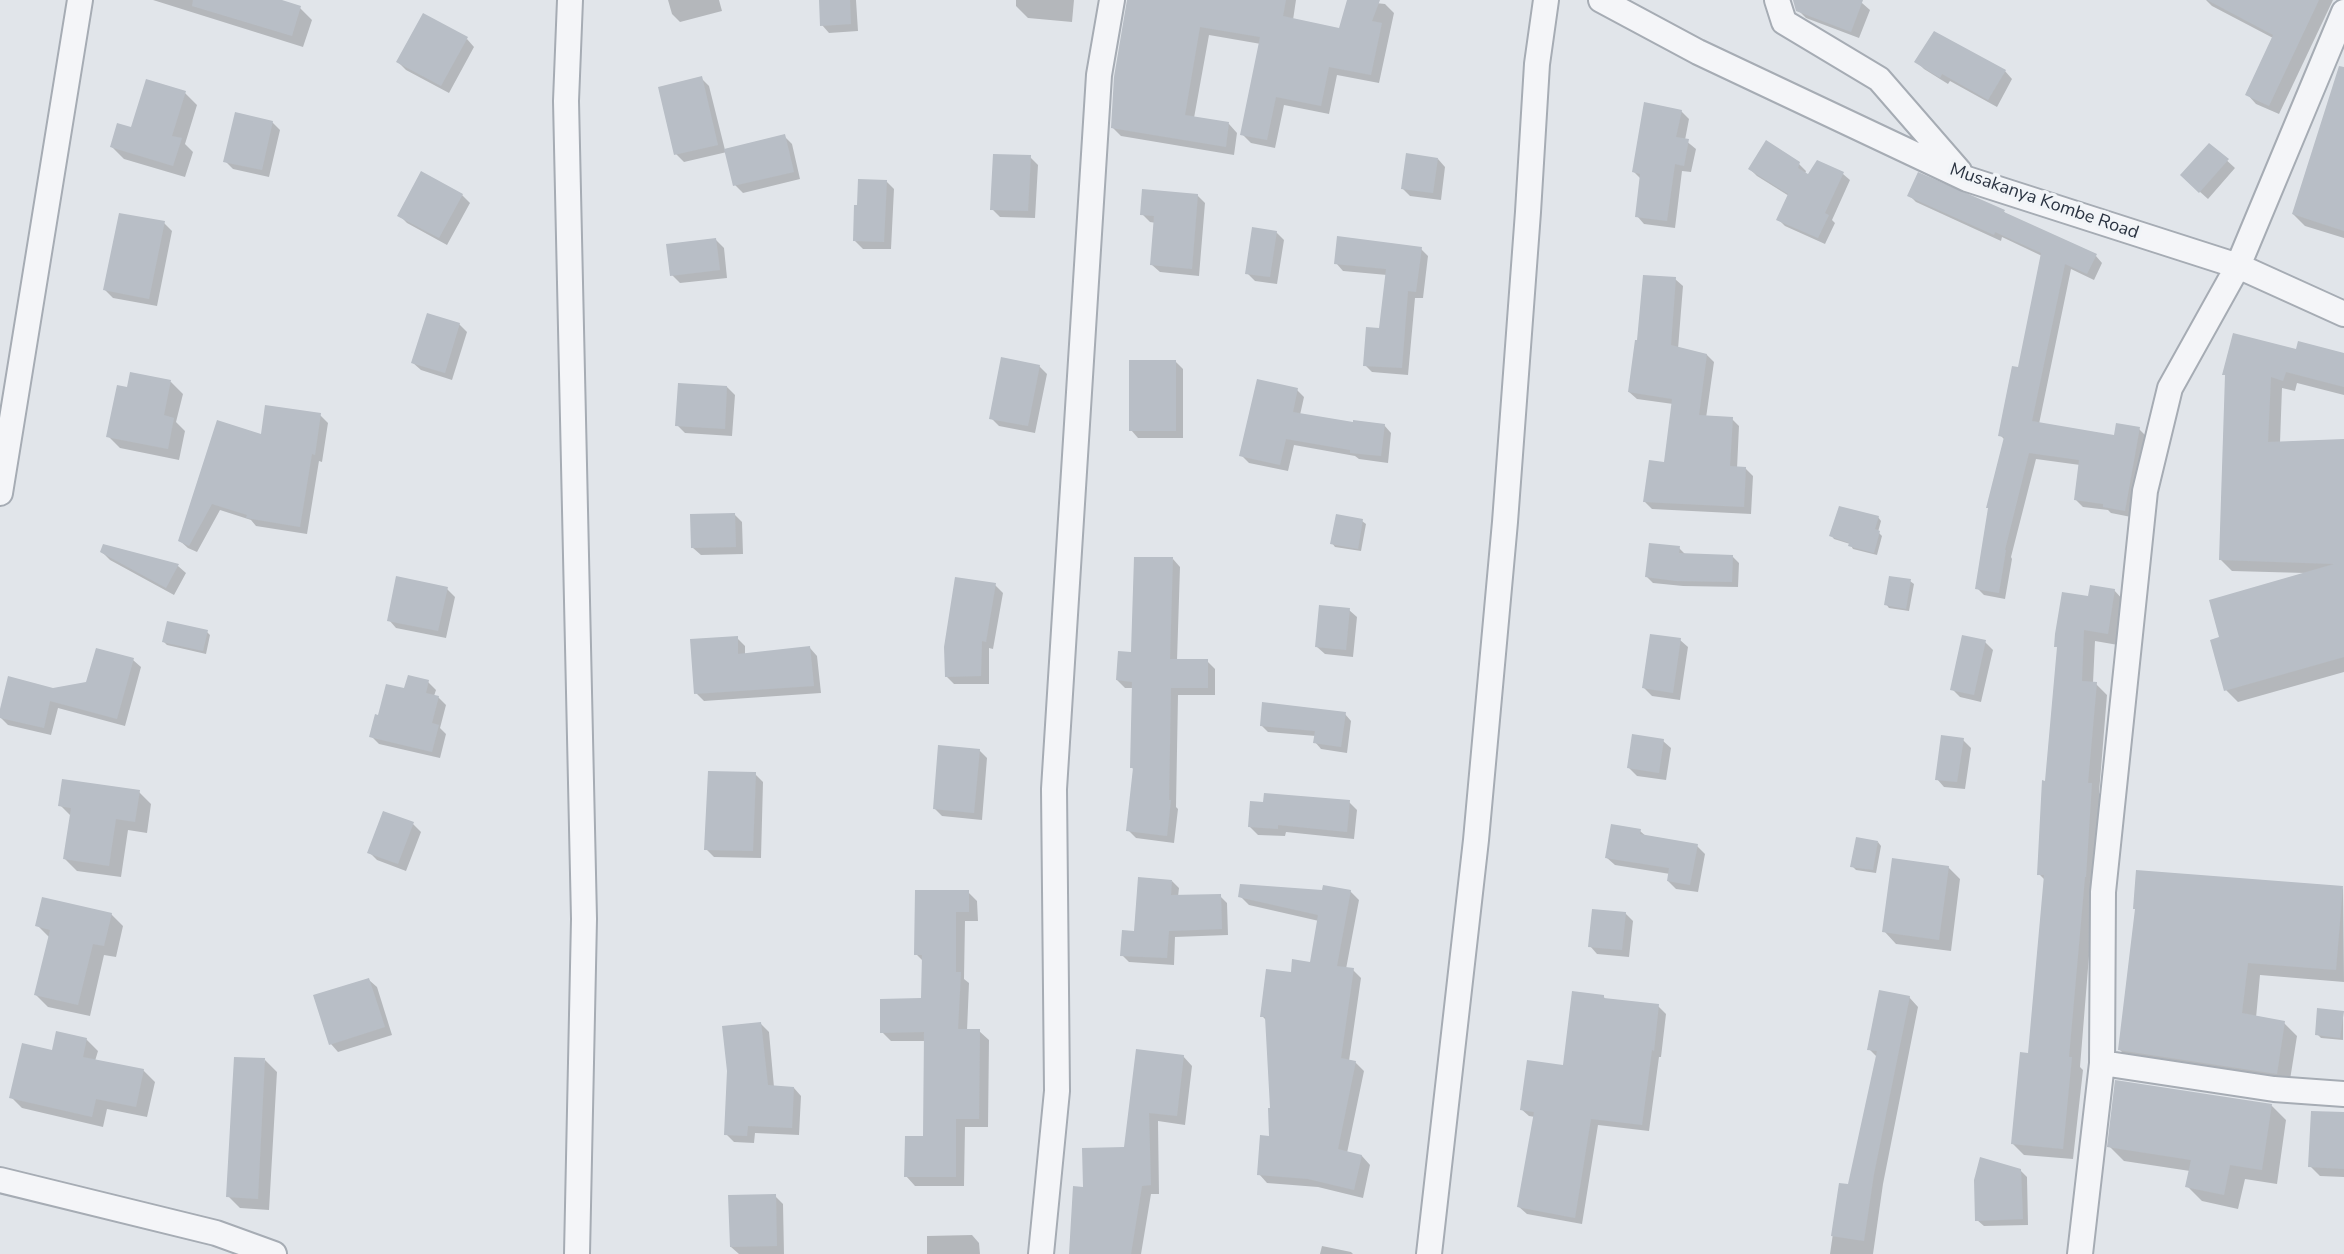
<!DOCTYPE html>
<html>
<head>
<meta charset="utf-8">
<style>
  body { margin:0 }
  canvas { display:block; background:#e1e5ea }
</style>
</head>
<body>
<canvas width="2344" height="1254"></canvas>
<script>
const c = document.querySelector('canvas').getContext('2d');
c.lineJoin = 'round';
function fill(path, color) {
  c.fillStyle = color;
  c.fill(path, 'evenodd');
}
function shape(rows) {
  const path = new Path2D();
  for (const r of rows) {
    path.moveTo(r[0], r[1]);
    for (let i = 2; i < r.length; i += 2) path.lineTo(r[i], r[i + 1]);
  }
  return path;
}
function strokePath(path, color, width, dash) {
  c.strokeStyle = color;
  c.lineWidth = width;
  c.lineCap = dash ? 'butt' : 'round';
  c.setLineDash(dash || []);
  c.stroke(path);
}
function label(font, color, halo, rows, align = 'center') {
  c.font = font + ' "Nunito Sans",sans-serif';
  c.lineWidth = 7;
  c.setLineDash([]);
  c.textBaseline = 'middle';
  c.strokeStyle = halo;
  c.fillStyle = color;
  for (const [text, x, y, turn = 0] of rows) {
    c.save();
    c.translate(x, y);
    c.rotate((+turn || 0) * Math.PI / 180);
    c.textAlign = isNaN(turn) ? turn : align;
    if (halo) c.strokeText(text, 0, 0);
    c.fillText(text, 0, 0);
    c.restore();
  }
}
const shadow = shape([
  [153,0,276,0,300,8,312,20,303,47],
  [668,0,719,0,722,11,680,22,672,14],
  [820,0,856,0,858,31,829,33,822,25],
  [1016,0,1074,0,1072,22,1028,18,1016,6],
  [1128,0,1296,0,1293,20,1340,30,1349,0,1385,4,1394,13,1379,83,1337,75,1329,114,1284,105,1275,148,1251,143,1242,134,1261,44,1209,35,1194,118,1229,124,1237,133,1234,155,1121,136,1112,127],
  [1801,0,1855,0,1862,3,1870,10,1859,38,1806,18,1798,10],
  [2206,0,2333,0,2279,114,2256,104,2247,94,2273,38,2212,6],
  [467,39,474,47,449,93,406,70,398,62],
  [1917,62,2005,71,2012,79,1997,107,1950,81,1948,84,1924,69],
  [2344,77,2344,238,2305,226,2293,214],
  [701,78,709,86,725,150,784,136,792,144,800,179,743,193,735,185,727,152,684,162,676,154],
  [185,93,197,105,185,144,193,152,185,177,124,159,112,147,132,130],
  [1681,111,1689,119,1685,140,1696,149,1691,172,1682,171,1675,228,1644,224,1637,216,1641,179,1634,172],
  [272,122,280,130,269,177,233,169,225,161],
  [2210,145,2235,168,2208,199,2190,183],
  [1030,157,1038,165,1035,218,1000,217,992,209],
  [1438,159,1445,167,1441,200,1410,196,1402,188],
  [1799,164,1806,171,1805,174,1809,176,1843,174,1850,180,1832,220,1835,223,1825,244,1785,226,1778,219,1789,196,1757,176,1750,169],
  [1919,175,2004,212,2009,216,2096,256,2102,263,2094,280,2071,269,2039,424,2115,437,2139,429,2146,436,2131,517,2111,513,2108,510,2083,507,2076,500,2080,465,2036,459,2011,557,2012,559,2005,599,1984,595,1977,588,2005,440,2000,435,2019,369,2042,256,2002,237,2001,241,1916,202,1909,195],
  [886,181,894,189,891,249,863,249,855,241],
  [462,195,470,203,447,245,407,223,399,215],
  [1197,195,1205,203,1199,276,1160,272,1152,265,1156,223,1150,222,1142,214],
  [164,223,172,231,157,306,113,298,105,290],
  [1276,232,1284,240,1277,284,1255,281,1247,273],
  [716,240,724,248,727,278,680,283,672,275],
  [1421,249,1428,256,1423,298,1415,298,1408,375,1372,372,1365,365,1380,330,1387,275,1343,271,1336,263],
  [1675,279,1683,286,1678,349,1707,355,1714,362,1706,418,1732,419,1739,426,1737,469,1746,469,1753,476,1751,514,1652,509,1645,502,1666,464,1673,404,1637,399,1629,392],
  [459,324,467,332,452,380,421,370,413,363],
  [2297,351,2344,355,2344,395,2297,383,2295,391,2282,388,2280,443,2344,440,2344,672,2238,702,2226,690,2222,639,2305,573,2232,571,2220,559,2227,377],
  [1175,361,1183,369,1183,438,1138,438,1131,430],
  [1039,366,1047,374,1035,433,999,426,991,418],
  [171,382,183,394,176,422,185,431,179,460,120,448,108,436,128,389],
  [727,387,735,395,732,436,685,433,677,425],
  [1297,390,1304,397,1300,415,1355,424,1384,425,1391,433,1388,463,1359,459,1355,456,1294,445,1288,471,1249,463,1241,455],
  [320,415,328,423,322,462,319,461,307,534,256,526,251,520,220,510,197,552,188,548,180,541,262,437],
  [734,514,742,522,743,554,701,555,693,548],
  [1878,517,1881,521,1878,532,1882,536,1877,555,1853,549,1850,544,1834,539,1831,535],
  [1362,521,1366,524,1361,551,1335,547,1332,543],
  [104,546,178,566,186,573,174,595,110,560,102,552],
  [1679,548,1686,555,1733,557,1739,563,1738,587,1683,586,1653,583,1647,577],
  [1173,559,1180,567,1177,661,1207,661,1215,669,1215,695,1178,695,1176,807,1178,809,1174,843,1136,838,1128,830,1135,770,1132,768,1134,688,1125,688,1117,680,1133,654],
  [1910,581,1914,584,1909,611,1889,608,1886,604],
  [995,585,1003,593,993,649,989,648,989,684,954,684,946,676],
  [447,589,455,597,446,638,396,628,389,620],
  [2114,590,2125,602,2118,645,2095,641,2093,683,2096,684,2107,695,2099,793,2102,796,2080,1067,2083,1070,2073,1159,2024,1155,2012,1143,2030,1055,2045,880,2039,874,2059,650,2056,646,2090,598],
  [1349,610,1357,617,1353,657,1325,654,1317,647],
  [207,632,210,635,206,654,167,645,164,642],
  [737,638,745,646,745,655,810,648,817,656,821,693,704,701,696,693],
  [1680,640,1688,647,1680,700,1652,696,1644,688],
  [1985,642,1993,650,1981,702,1960,697,1952,689],
  [133,660,141,667,125,726,58,708,51,735,8,725,0,717,53,689,88,684],
  [428,682,436,690,434,696,438,697,446,705,440,728,446,734,440,758,379,744,371,736,405,690],
  [1345,714,1351,721,1347,753,1321,749,1315,742,1316,736,1268,732,1262,726],
  [1963,740,1971,748,1965,789,1944,787,1937,779],
  [1663,741,1671,748,1666,780,1637,776,1629,768],
  [979,750,987,758,982,820,942,816,934,808],
  [755,774,763,782,761,858,714,857,706,849],
  [139,792,151,804,147,833,128,830,121,877,77,871,65,859,72,817,60,805],
  [1349,802,1357,810,1354,839,1286,832,1285,836,1258,835,1250,827],
  [413,824,421,832,406,871,377,860,369,852],
  [1640,831,1647,837,1697,846,1705,854,1698,892,1676,889,1668,881,1670,874,1615,865,1607,858],
  [1878,842,1881,846,1876,873,1856,870,1852,866],
  [1948,867,1960,879,1951,951,1896,944,1884,931],
  [1172,881,1179,888,1178,897,1220,896,1227,903,1228,935,1175,937,1174,965,1129,962,1122,955],
  [2343,888,2344,982,2260,975,2256,1018,2284,1023,2297,1036,2289,1086,2133,1063,2120,1050],
  [1350,891,1359,900,1346,969,1353,970,1361,978,1349,1061,1355,1062,1364,1071,1347,1153,1362,1156,1370,1165,1363,1198,1318,1187,1267,1183,1259,1174,1271,1138,1272,1110,1266,1020,1262,1016,1292,974,1312,964,1319,921,1249,905,1240,896],
  [968,892,977,901,978,921,965,921,964,979,969,983,967,1031,979,1031,989,1040,988,1127,965,1127,964,1186,915,1186,906,1176,925,1138,925,1041,891,1041,882,1032,923,1000,924,962,916,954],
  [1625,913,1633,921,1629,957,1597,954,1590,946],
  [111,914,123,926,116,957,104,955,90,1016,48,1007,36,995,50,938,37,925],
  [369,980,377,987,392,1035,338,1052,331,1044],
  [1603,996,1607,1001,1658,1006,1666,1014,1661,1057,1659,1057,1649,1131,1598,1125,1582,1224,1527,1214,1519,1207,1535,1117,1529,1116,1521,1109,1565,1067],
  [1909,997,1918,1007,1883,1184,1873,1254,1830,1254,1840,1185,1849,1186,1877,1057,1869,1049],
  [2343,1013,2343,1040,2321,1038,2317,1034],
  [761,1024,769,1032,774,1087,794,1088,801,1096,799,1135,755,1133,754,1143,734,1142,726,1134],
  [86,1039,98,1051,95,1061,143,1070,155,1082,147,1117,107,1109,103,1127,22,1108,11,1097,53,1052],
  [1183,1056,1192,1066,1185,1125,1158,1121,1159,1194,1151,1194,1141,1254,1071,1254,1085,1189,1126,1148],
  [265,1060,277,1072,269,1210,240,1208,228,1196],
  [2271,1105,2286,1120,2277,1184,2245,1179,2238,1209,2202,1201,2187,1186,2190,1171,2124,1161,2109,1146],
  [2344,1114,2344,1177,2320,1176,2310,1166],
  [2020,1170,2027,1177,2028,1225,1984,1226,1977,1220],
  [775,1196,783,1204,784,1254,739,1254,731,1247],
  [972,1235,979,1243,980,1254,927,1254,927,1236],
  [1322,1246,1351,1252,1353,1254,1320,1254]
]);
const building = shape([
  [193,0,282,0,301,6,292,36,192,6],
  [819,0,850,0,851,24,820,26],
  [1127,0,1286,0,1283,16,1339,28,1347,0,1380,0,1372,21,1382,23,1371,75,1329,67,1321,106,1276,97,1267,140,1240,135,1260,37,1200,27,1185,115,1229,122,1226,147,1111,128,1114,77],
  [1793,0,1863,0,1851,32,1796,11],
  [2207,0,2319,0,2269,106,2245,95,2273,35],
  [423,13,468,37,441,86,396,62],
  [1934,31,2006,70,1988,100,1942,74,1940,78,1914,62],
  [2339,66,2344,67,2344,231,2292,214],
  [702,76,718,145,674,155,658,87],
  [146,79,186,91,172,136,182,138,173,166,110,147,117,123,131,127],
  [1644,102,1682,110,1676,137,1689,139,1684,166,1675,164,1667,221,1635,217,1640,174,1632,172],
  [235,112,273,121,262,170,223,162],
  [785,134,794,172,733,186,724,149],
  [1766,140,1800,162,1798,168,1808,174,1817,160,1844,172,1825,213,1829,215,1818,238,1776,220,1788,194,1748,169],
  [2209,143,2229,159,2199,193,2180,175],
  [1406,153,1438,158,1433,193,1401,189],
  [993,154,1031,155,1028,211,990,210],
  [421,171,463,194,439,238,397,216],
  [1918,172,2005,210,2004,212,2097,254,2087,274,2065,264,2032,421,2114,435,2116,423,2140,427,2125,511,2103,507,2103,504,2074,500,2079,460,2029,453,2005,550,2006,550,1999,593,1975,589,1988,508,1986,508,2004,437,1998,436,2012,366,2018,367,2041,253,1995,232,1994,235,1907,196],
  [858,179,887,180,884,242,853,241,854,205,857,205],
  [1142,189,1198,194,1192,269,1150,265,1154,216,1140,215],
  [119,213,165,221,149,299,103,290],
  [1252,227,1277,231,1270,277,1245,274],
  [1337,236,1422,247,1416,292,1408,291,1402,368,1363,366,1366,327,1379,328,1386,269,1334,264],
  [716,238,720,270,670,276,666,244],
  [1643,275,1676,277,1671,345,1707,354,1699,415,1733,417,1730,466,1746,467,1744,507,1643,502,1649,460,1664,462,1672,399,1628,392,1635,340,1637,340],
  [427,313,460,323,445,373,411,363],
  [2233,333,2296,349,2298,341,2344,353,2344,387,2286,372,2283,381,2271,377,2268,442,2344,439,2344,657,2224,691,2210,640,2219,637,2209,600,2334,564,2219,560,2225,375,2222,375],
  [1001,357,1040,365,1028,426,989,419],
  [1129,360,1176,360,1176,431,1129,431],
  [130,372,171,380,164,415,174,418,168,449,106,437,117,385,127,387],
  [1257,379,1298,388,1293,412,1353,422,1353,420,1385,424,1381,456,1350,453,1350,450,1286,439,1280,465,1239,456],
  [678,383,727,386,725,429,675,426],
  [265,405,321,413,315,455,312,454,300,527,246,518,247,515,212,504,189,546,178,541,217,420,261,434],
  [1839,506,1879,516,1875,529,1880,531,1874,553,1848,546,1849,543,1829,536],
  [735,513,736,547,691,548,690,514],
  [1336,514,1363,519,1358,549,1330,544],
  [1649,543,1680,546,1679,553,1733,555,1732,582,1676,581,1645,577],
  [103,544,179,564,166,588,100,552],
  [1134,557,1173,557,1170,659,1208,659,1208,688,1171,688,1169,800,1171,800,1167,836,1126,831,1133,768,1130,768,1132,682,1116,680,1118,651,1131,652],
  [396,576,448,587,438,631,387,621],
  [1889,576,1911,579,1906,609,1884,605],
  [955,577,996,583,986,642,982,641,981,676,945,677,944,647],
  [2090,585,2115,589,2108,634,2084,630,2082,681,2097,682,2088,783,2092,783,2086,877,2085,877,2069,1057,2072,1057,2063,1149,2011,1144,2020,1052,2028,1053,2044,875,2037,875,2042,780,2045,781,2057,647,2054,647,2055,634,2062,592,2088,596],
  [1319,605,1350,608,1346,650,1315,647],
  [167,621,208,630,203,651,162,642],
  [1650,634,1681,638,1673,693,1642,688],
  [1962,635,1986,640,1974,695,1950,690],
  [738,636,738,654,810,646,814,686,694,694,690,639],
  [96,648,134,658,117,719,50,701,44,728,0,718,0,709,8,676,53,688,86,682],
  [408,675,429,680,426,693,439,696,432,723,439,725,432,752,369,737,375,714,378,715,386,684,404,688],
  [1262,702,1346,712,1341,747,1313,743,1315,731,1260,726],
  [1632,734,1664,739,1659,773,1627,768],
  [1941,735,1964,738,1957,782,1935,780],
  [938,745,980,749,974,813,933,809],
  [708,771,756,772,753,851,704,850],
  [62,779,140,790,135,822,116,819,109,866,63,859,71,808,58,806],
  [1264,793,1350,800,1347,832,1278,825,1278,829,1248,827,1250,801,1263,802],
  [383,811,414,822,398,864,367,853],
  [1611,824,1641,829,1640,834,1698,844,1690,885,1667,881,1669,868,1605,858],
  [1856,837,1878,841,1873,870,1850,867],
  [1892,858,1949,866,1939,940,1882,932],
  [2136,870,2343,886,2336,970,2248,963,2242,1013,2285,1021,2277,1074,2118,1050,2135,909,2133,909],
  [1138,877,1172,880,1171,895,1221,894,1222,929,1169,931,1167,958,1120,956,1122,930,1134,931],
  [1240,884,1322,890,1323,885,1351,890,1337,966,1354,968,1341,1058,1356,1061,1338,1149,1362,1155,1354,1190,1308,1179,1257,1175,1260,1135,1269,1136,1268,1108,1270,1108,1265,1017,1260,1017,1266,969,1291,972,1292,959,1310,962,1318,915,1238,897],
  [915,890,969,890,969,912,956,912,956,972,961,972,958,1029,980,1029,979,1119,956,1119,956,1177,904,1177,905,1136,923,1136,924,1032,880,1033,880,999,921,998,922,955,914,955],
  [42,897,112,913,104,946,93,944,78,1005,34,995,50,930,35,926],
  [1592,909,1626,912,1622,950,1588,947],
  [369,978,385,1027,329,1045,313,995],
  [1879,990,1910,996,1874,1174,1864,1241,1831,1236,1839,1183,1848,1184,1877,1051,1867,1050],
  [1572,991,1604,995,1604,998,1659,1004,1654,1051,1652,1050,1642,1125,1591,1119,1575,1218,1517,1207,1534,1112,1520,1110,1527,1060,1563,1065],
  [2317,1008,2344,1011,2340,1038,2315,1035],
  [761,1022,768,1085,794,1087,792,1128,748,1126,747,1136,724,1135,727,1071,722,1026],
  [56,1031,87,1038,83,1057,144,1069,136,1107,96,1099,92,1117,9,1098,22,1043,52,1050],
  [1136,1049,1184,1055,1177,1116,1149,1113,1151,1185,1142,1186,1131,1254,1069,1254,1073,1186,1083,1187,1082,1148,1124,1147],
  [234,1057,265,1058,258,1199,226,1197],
  [2115,1080,2272,1104,2262,1170,2230,1165,2224,1195,2185,1187,2191,1160,2107,1147],
  [2311,1111,2344,1112,2344,1169,2308,1167],
  [1980,1157,2021,1169,2023,1219,1975,1221,1974,1180],
  [776,1194,777,1246,730,1247,728,1195]
]);
const street = shape([
  [570,0,566,101,584,919,577,1254],
  [1601,0,1698,52,1967,179,2238,266,2344,314],
  [1777,0,1784,22,1879,79,1959,171],
  [0,493,80,0],
  [2102,1063,2274,1089,2344,1094],
  [0,1180,216,1233,274,1254],
  [1041,1254,1057,1091,1054,789,1099,75,1112,0],
  [1429,1254,1476,840,1505,522,1528,212,1537,64,1546,0],
  [2080,1254,2102,1063,2103,892,2145,491,2170,388,2238,266,2344,12]
]);
const streetNames = [
  ["Musakanya Kombe Road",2044,202,19]
];
fill(shadow, '#0003');
fill(building, '#b8bec6');
strokePath(street, '#a6acb4', 28);
strokePath(street, '#f4f5f8', 24);
label('18px', '#2a3341', '#f1f4f7', streetNames);
</script>
</body>
</html>
